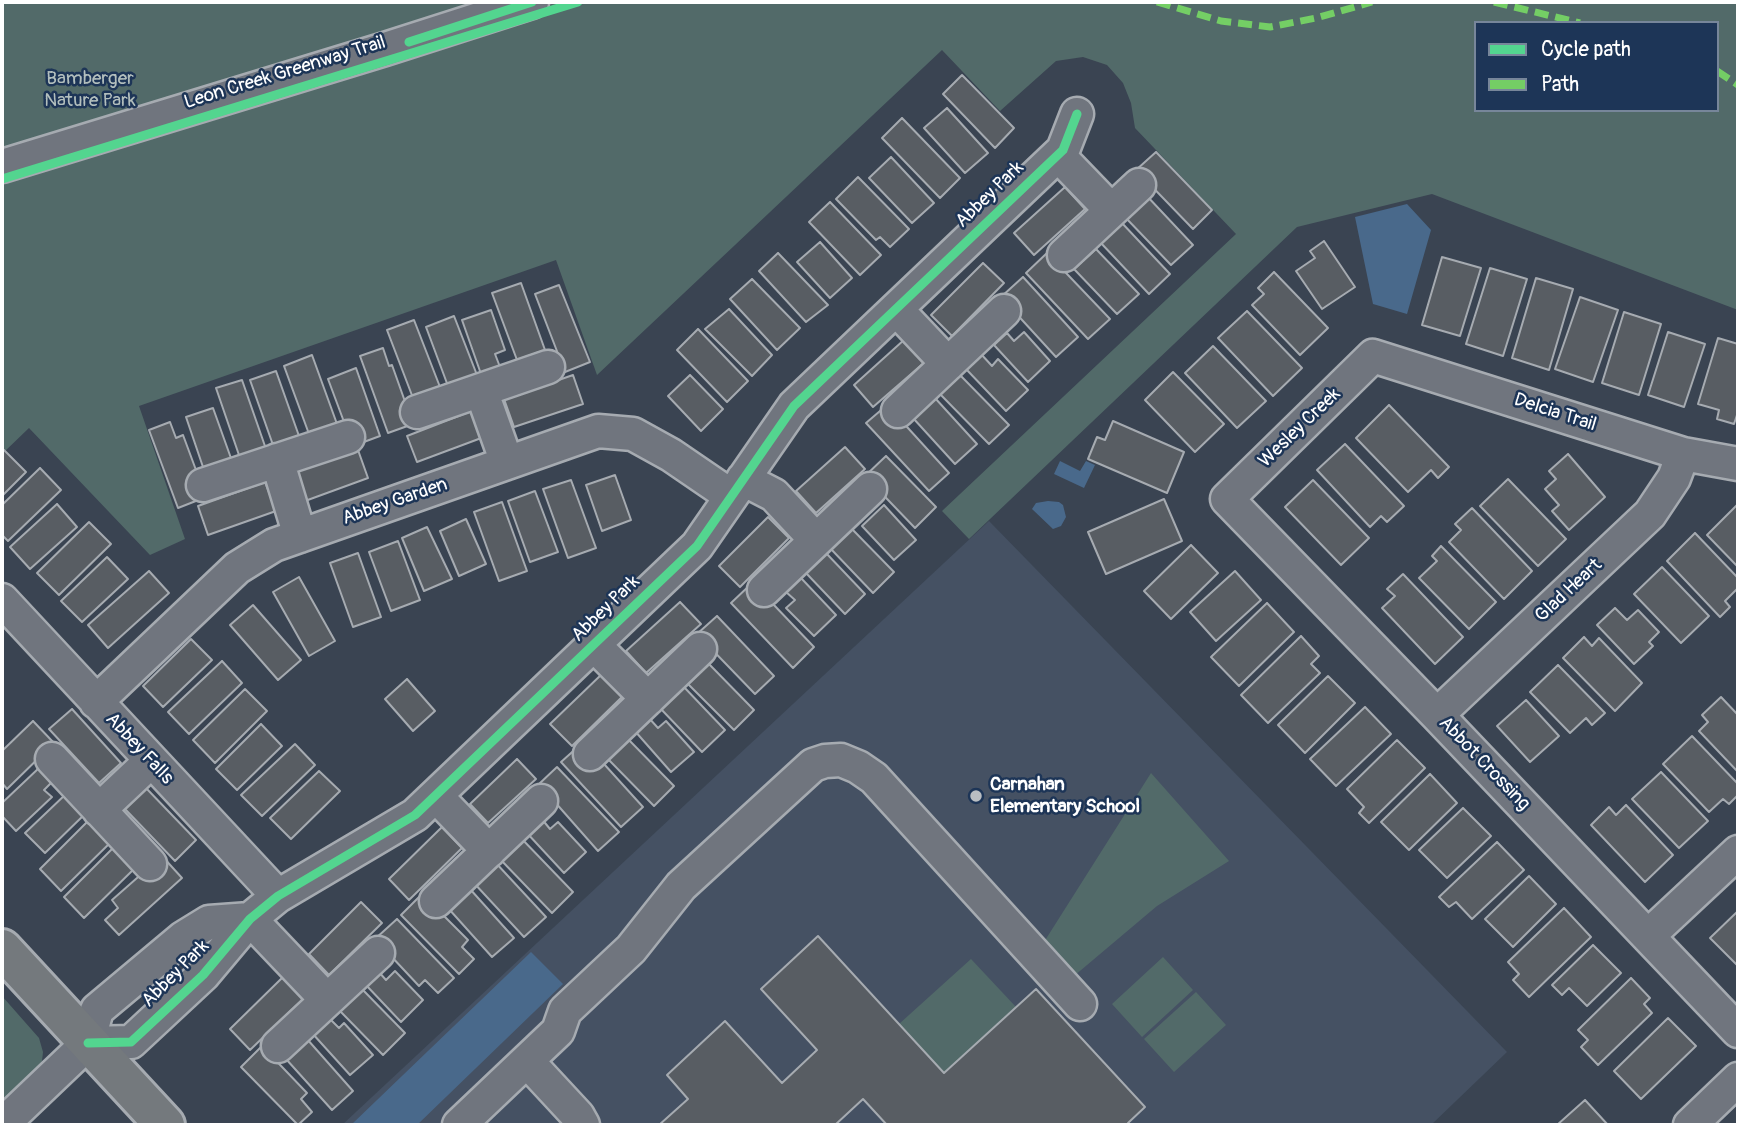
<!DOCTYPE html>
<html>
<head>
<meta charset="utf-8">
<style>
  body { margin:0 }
  #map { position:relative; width:1740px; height:1127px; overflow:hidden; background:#3a4452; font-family:Pangolin,sans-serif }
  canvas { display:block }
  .frame { position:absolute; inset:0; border:4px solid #fff; pointer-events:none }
  .legend { position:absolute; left:1474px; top:21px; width:245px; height:91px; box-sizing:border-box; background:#1d3557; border:2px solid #77869a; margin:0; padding:9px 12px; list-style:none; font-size:21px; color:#fff }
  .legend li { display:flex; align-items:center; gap:14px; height:35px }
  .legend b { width:35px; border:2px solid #77869a }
</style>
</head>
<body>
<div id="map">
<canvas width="1740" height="1127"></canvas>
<div class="frame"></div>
<ul class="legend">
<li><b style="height:9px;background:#53d58f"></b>Cycle path</li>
<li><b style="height:9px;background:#74ce65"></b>Path</li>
</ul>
</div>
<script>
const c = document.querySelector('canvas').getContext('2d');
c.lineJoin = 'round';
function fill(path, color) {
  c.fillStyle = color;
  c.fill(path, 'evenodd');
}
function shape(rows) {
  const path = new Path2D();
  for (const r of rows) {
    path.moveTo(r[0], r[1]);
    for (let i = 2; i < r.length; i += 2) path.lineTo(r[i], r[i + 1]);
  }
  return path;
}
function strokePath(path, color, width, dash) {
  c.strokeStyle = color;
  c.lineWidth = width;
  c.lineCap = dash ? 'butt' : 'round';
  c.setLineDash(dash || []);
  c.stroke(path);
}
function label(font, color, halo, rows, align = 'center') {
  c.font = font + ' Pangolin,sans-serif';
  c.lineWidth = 5;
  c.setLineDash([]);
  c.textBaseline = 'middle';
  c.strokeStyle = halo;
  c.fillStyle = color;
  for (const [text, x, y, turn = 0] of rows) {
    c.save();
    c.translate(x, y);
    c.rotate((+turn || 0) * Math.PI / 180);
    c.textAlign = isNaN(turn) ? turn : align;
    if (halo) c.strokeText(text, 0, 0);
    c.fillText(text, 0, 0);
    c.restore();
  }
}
const built = shape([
  [989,521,1507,1052,1431,1125,342,1125]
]);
const green = shape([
  [2,2,1738,2,1738,310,1432,194,1297,227,969,539,942,511,1236,234,1135,128,1131,103,1123,83,1107,65,1083,57,1056,61,1000,111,942,50,597,375,556,260,139,406,185,539,150,555,29,428,2,454],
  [1476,23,1717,23,1717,110,1476,110],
  [1151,773,1229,861,1157,906,1074,976,1044,942],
  [1163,957,1193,990,1142,1037,1112,1004],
  [971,959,1016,1007,944,1073,899,1024],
  [1196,992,1226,1025,1174,1072,1144,1039],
  [2,996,39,1038,43,1052,42,1061,37,1070,2,1103]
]);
const water = shape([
  [1407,204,1431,230,1407,314,1373,304,1355,217],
  [1060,461,1080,471,1086,461,1095,465,1084,488,1054,474],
  [1048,501,1059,502,1063,505,1066,517,1061,526,1053,529,1032,509,1036,503],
  [531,952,563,984,417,1125,351,1125]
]);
const building = shape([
  [962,75,1014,128,995,148,943,94,962,75],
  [947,108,988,153,965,173,924,128,947,108],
  [902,118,960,178,940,198,882,138,902,118],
  [1156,152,1212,210,1193,229,1136,170,1156,152],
  [891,157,934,203,912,223,869,178,891,157],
  [858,177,909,229,890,247,880,237,876,240,836,199,858,177],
  [1065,187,1085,209,1034,255,1014,233,1065,187],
  [1146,195,1193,245,1171,265,1124,216,1146,195],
  [830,202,881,255,860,275,809,222,830,202],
  [1121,222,1170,274,1149,294,1100,242,1121,222],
  [1324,241,1355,287,1322,309,1296,271,1315,258,1310,251,1324,241],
  [820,242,852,278,830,298,797,262,820,242],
  [1096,249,1139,294,1117,314,1074,269,1096,249],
  [778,253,828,305,806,322,759,271,778,253],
  [1047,253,1110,319,1088,339,1026,273,1047,253],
  [1442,257,1481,268,1460,336,1422,325,1442,257],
  [983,263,1004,283,952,336,931,315,983,263],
  [1490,268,1527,279,1503,356,1466,344,1490,268],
  [1274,272,1328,328,1300,355,1252,305,1264,294,1258,288,1274,272],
  [1023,277,1078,337,1056,357,1001,297,1023,277],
  [1536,278,1573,289,1549,370,1512,358,1536,278],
  [752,279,800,328,777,350,730,299,752,279],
  [521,283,545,350,517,360,492,293,521,283],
  [559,285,590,362,565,372,535,294,559,285],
  [1580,297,1618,310,1593,382,1555,369,1580,297],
  [729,309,772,355,752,376,705,329,729,309],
  [491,310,505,350,495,354,500,367,481,374,462,320,491,310],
  [1247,311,1302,368,1273,396,1218,338,1247,311],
  [1624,312,1661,324,1639,395,1602,383,1624,312],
  [454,316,477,375,448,386,426,327,454,316],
  [414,320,440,387,413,398,387,330,414,320],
  [698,329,748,381,727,402,677,350,698,329],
  [1024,332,1050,361,1028,382,994,345,1007,333,1014,341,1024,332],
  [1668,332,1705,344,1684,407,1648,395,1668,332],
  [1718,338,1738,344,1738,412,1734,424,1717,419,1719,410,1698,404,1718,338],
  [905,339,925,362,873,407,854,385,905,339],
  [1213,346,1266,401,1237,428,1185,373,1213,346],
  [383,348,389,366,392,365,413,424,388,433,360,356,383,348],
  [981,354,992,366,998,359,1028,390,1006,411,966,369,981,354],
  [312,355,337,424,309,434,284,366,312,355],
  [356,368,380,436,353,446,328,379,356,368],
  [276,371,299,436,273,445,250,380,276,371],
  [1173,372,1224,424,1195,452,1145,400,1173,372],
  [958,373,1009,425,989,444,938,392,958,373],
  [573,375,583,404,514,427,504,399,573,375],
  [690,375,723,409,701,431,668,396,690,375],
  [242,380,266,449,240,458,216,388,242,380],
  [935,398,977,444,955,464,913,418,935,398],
  [887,405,949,473,929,491,866,423,887,405],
  [1389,405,1449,467,1438,478,1431,470,1408,492,1356,438,1389,405],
  [213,408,232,461,204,470,186,417,213,408],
  [474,410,484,437,417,462,407,436,474,410],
  [1113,421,1184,452,1167,493,1088,459,1097,437,1105,440,1113,421],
  [170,422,176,438,183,435,206,497,178,508,149,430,170,422],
  [1345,444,1404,506,1387,522,1381,516,1370,527,1317,470,1345,444],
  [845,447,865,469,816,513,796,491,845,447],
  [4,450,26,472,2,496,2,453,4,450],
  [358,450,368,478,305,501,295,472,358,450],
  [1568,454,1605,497,1569,530,1552,511,1559,505,1545,489,1556,479,1549,471,1568,454],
  [886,456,936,507,915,528,865,476,886,456],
  [40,468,61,490,8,541,2,535,2,505,40,468],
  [615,475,631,520,602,531,586,485,615,475],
  [1508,479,1566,539,1538,566,1480,506,1508,479],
  [571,480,596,548,568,558,543,489,571,480],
  [1313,480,1369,538,1341,565,1285,507,1313,480],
  [265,482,276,511,208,535,198,506,265,482],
  [535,491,558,552,530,562,508,501,535,491],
  [1164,499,1182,541,1106,574,1088,532,1164,499],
  [502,502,527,571,499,581,474,512,502,502],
  [57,504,77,527,30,569,10,547,57,504],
  [1738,504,1738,567,1707,535,1738,504],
  [884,505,916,540,894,560,862,526,884,505],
  [1472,508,1532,571,1504,599,1449,542,1461,530,1455,524,1472,508],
  [768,517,789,538,740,587,719,566,768,517],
  [466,519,486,564,459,576,440,531,466,519],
  [89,522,111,544,59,595,37,573,89,522],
  [427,527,452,579,424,591,402,538,427,527],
  [851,528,894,572,873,593,830,548,851,528],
  [1695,533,1738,578,1738,588,1725,601,1730,607,1720,617,1667,561,1695,533],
  [398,541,420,600,391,611,369,552,398,541],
  [1191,545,1218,573,1171,619,1144,591,1191,545],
  [1441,546,1496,602,1469,629,1419,578,1437,561,1432,556,1441,546],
  [358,553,381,617,353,627,330,563,358,553],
  [826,553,865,594,845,614,806,573,826,553],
  [107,557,128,579,82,622,61,601,107,557],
  [1662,567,1709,616,1681,643,1634,594,1662,567],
  [149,571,169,593,108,648,88,625,149,571],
  [1235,571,1261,600,1216,641,1190,612,1235,571],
  [1403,574,1463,637,1435,664,1382,608,1395,596,1387,589,1403,574],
  [299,577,335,641,309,656,273,592,299,577],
  [801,578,836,615,814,636,786,608,795,600,786,592,801,578],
  [750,585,770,606,773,604,814,647,793,668,731,603,750,585],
  [680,602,701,624,646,673,626,651,680,602],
  [1267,603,1294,632,1239,686,1211,657,1267,603],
  [253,605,301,660,278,680,230,625,253,605],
  [1615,608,1627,620,1638,610,1659,632,1649,642,1653,646,1634,664,1597,625,1615,608],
  [717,616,774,676,755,694,697,634,717,616],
  [1301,636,1319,656,1311,664,1320,673,1268,723,1241,695,1301,636],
  [1584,637,1592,646,1599,638,1642,683,1615,711,1563,658,1584,637],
  [191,639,212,660,163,707,143,686,191,639],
  [222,661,242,683,189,734,168,712,222,661],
  [707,662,754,710,734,730,686,682,707,662],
  [1558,665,1605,713,1592,725,1586,718,1570,733,1530,692,1558,665],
  [603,673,624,695,572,746,550,724,603,673],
  [1328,676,1355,703,1305,753,1278,725,1328,676],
  [407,679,435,711,413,731,385,699,407,679],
  [683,686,725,730,702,752,660,708,683,686],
  [245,689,267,711,215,763,193,740,245,689],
  [1721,697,1738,715,1738,772,1699,731,1708,722,1702,715,1721,697],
  [1526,700,1559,736,1530,762,1497,726,1526,700],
  [1365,707,1391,734,1336,786,1310,759,1365,707],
  [72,709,121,763,99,783,49,729,72,709],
  [648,717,658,728,666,721,694,752,671,772,634,730,648,717],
  [33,721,54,743,7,789,2,783,2,751,33,721],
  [261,724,282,746,237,790,216,769,261,724],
  [1692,736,1738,784,1738,795,1729,804,1723,799,1709,812,1663,764,1692,736],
  [626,737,674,786,654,806,606,757,626,737],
  [1397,740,1425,768,1369,823,1359,813,1364,807,1347,789,1397,740],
  [295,744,315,765,262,816,241,795,295,744],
  [580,745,600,767,604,764,643,807,621,827,561,762,580,745],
  [517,759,536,779,488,823,470,804,517,759],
  [40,767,53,781,44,790,52,797,16,831,2,816,2,803,40,767],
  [557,767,619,832,598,851,539,784,557,767],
  [319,771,340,791,291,839,270,818,319,771],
  [1661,772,1708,821,1679,848,1632,799,1661,772],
  [1430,774,1457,803,1409,850,1381,822,1430,774],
  [146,788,196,840,175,861,125,809,146,788],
  [67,793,86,813,45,853,25,833,67,793],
  [1626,805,1673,855,1645,882,1591,825,1609,807,1616,815,1626,805],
  [1463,808,1491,836,1447,878,1419,850,1463,808],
  [541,818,550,829,558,822,586,852,564,873,526,832,541,818],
  [90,819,112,841,61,891,40,869,90,819],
  [442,827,462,848,409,900,389,879,442,827],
  [520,837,573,892,552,913,499,858,520,837],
  [1497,842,1524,870,1472,919,1456,902,1449,907,1439,897,1497,842],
  [115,846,136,867,84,918,64,897,115,846],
  [162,856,182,878,119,935,105,920,118,908,112,900,162,856],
  [495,862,546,917,524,937,473,882,495,862],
  [1529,876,1556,904,1513,947,1485,919,1529,876],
  [470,889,514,938,492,957,448,908,470,889],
  [422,894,468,940,462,947,474,959,459,974,401,915,422,894],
  [361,902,382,923,329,975,309,954,361,902],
  [1564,908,1591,937,1529,997,1513,980,1519,974,1508,962,1564,908],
  [1738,911,1738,966,1710,938,1738,911],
  [397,919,454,978,438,993,425,980,419,986,375,939,397,919],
  [818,936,944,1073,1036,989,1145,1107,1128,1123,1130,1125,887,1125,863,1099,835,1125,659,1125,688,1099,667,1075,725,1021,782,1083,817,1050,761,989,818,936],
  [1593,945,1621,973,1587,1006,1569,988,1562,995,1552,985,1593,945],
  [378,971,386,980,395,971,423,1000,401,1022,365,984,378,971],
  [283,977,303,999,250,1050,230,1029,283,977],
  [1631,978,1650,998,1644,1004,1652,1013,1598,1065,1581,1047,1588,1040,1578,1030,1631,978],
  [361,988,405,1033,383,1055,339,1010,361,988],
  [329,1018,339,1028,344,1023,373,1055,350,1075,312,1033,329,1018],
  [1668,1018,1696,1046,1641,1099,1614,1071,1668,1018],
  [307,1039,353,1091,332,1110,286,1059,307,1039],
  [262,1046,307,1093,301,1099,312,1112,298,1125,241,1067,262,1046],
  [1585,1100,1608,1125,1557,1125,1585,1100]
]);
const minor = shape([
  [1058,155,1111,210],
  [2,166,385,49,532,2],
  [1064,255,1139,185],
  [896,309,948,364],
  [481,390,507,463],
  [898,411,1004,311],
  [417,412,548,367],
  [277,460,300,536],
  [1738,464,1683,454,1373,356,1227,499,1437,715,1738,1031],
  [743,479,774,495,816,540],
  [203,485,348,437],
  [764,590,870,489],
  [2,600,278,896],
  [594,645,648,699],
  [96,702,237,568,274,545,598,431,633,434,671,455,731,496],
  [1437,715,1650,514,1674,478,1683,454],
  [590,754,700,649],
  [52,759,150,864],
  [436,796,489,851],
  [99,810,151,761],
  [436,901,541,801],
  [250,919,327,1000],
  [1648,936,1738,852],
  [88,1043,131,1042,203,975,250,919,278,896,415,815,697,546,794,406,1063,150,1077,114],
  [88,1043,97,1010,183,938,209,922,250,919],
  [278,1046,378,953],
  [527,1061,578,1116,583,1125],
  [2,1125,88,1043],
  [459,1125,558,1031,565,1011,631,949,681,886,813,765,825,761,841,760,858,767,874,778,1080,1004],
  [1690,1125,1738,1079]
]);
const major = shape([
  [2,949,165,1125]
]);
const quiet = shape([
  [1157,2,1221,21,1270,27,1316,18,1372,2],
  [1494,2,1580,23],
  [1717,71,1738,85]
]);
const cycleway = shape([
  [409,42,532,2],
  [2,179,578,2],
  [88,1043,131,1042,203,975,250,919,278,896,415,815,697,546,794,406,1063,150,1077,114]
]);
const markers = [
  [976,796,7,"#babec2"]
];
const streetNames = [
  ["Leon Creek Greenway Trail",285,73,-17],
  ["Abbey Park",990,195,-44],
  ["Delcia Trail",1555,413,18],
  ["Wesley Creek",1300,428,-44],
  ["Abbey Garden",395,502,-19],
  ["Glad Heart",1569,591,-43],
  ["Abbey Park",606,609,-44],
  ["Abbey Falls",139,749,47],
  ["Abbot Crossing",1484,764,46],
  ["Abbey Park",176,974,-45]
];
const parkNames = [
  ["Bamberger",90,79],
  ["Nature Park",90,101]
];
const poiNames = [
  ["Carnahan",990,785],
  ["Elementary School",990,807]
];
fill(built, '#455163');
fill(green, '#526a69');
fill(water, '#49698b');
fill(building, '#585d63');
strokePath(building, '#a6abb1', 2);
strokePath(minor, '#a6abb1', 37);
strokePath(major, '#a6abb1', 44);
strokePath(minor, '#70757e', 32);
strokePath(major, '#74797d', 38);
strokePath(quiet, '#74ce65', 7, [14, 7]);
strokePath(cycleway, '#53d58f', 9);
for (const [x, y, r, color] of markers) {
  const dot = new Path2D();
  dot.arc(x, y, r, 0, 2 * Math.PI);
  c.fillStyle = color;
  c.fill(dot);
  strokePath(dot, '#1d3557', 2.5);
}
label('19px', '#fff', '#1d3557', streetNames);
label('19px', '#b3bfbd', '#1d3557', parkNames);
label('bold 19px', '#fff', '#1d3557', poiNames, 'left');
</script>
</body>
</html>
